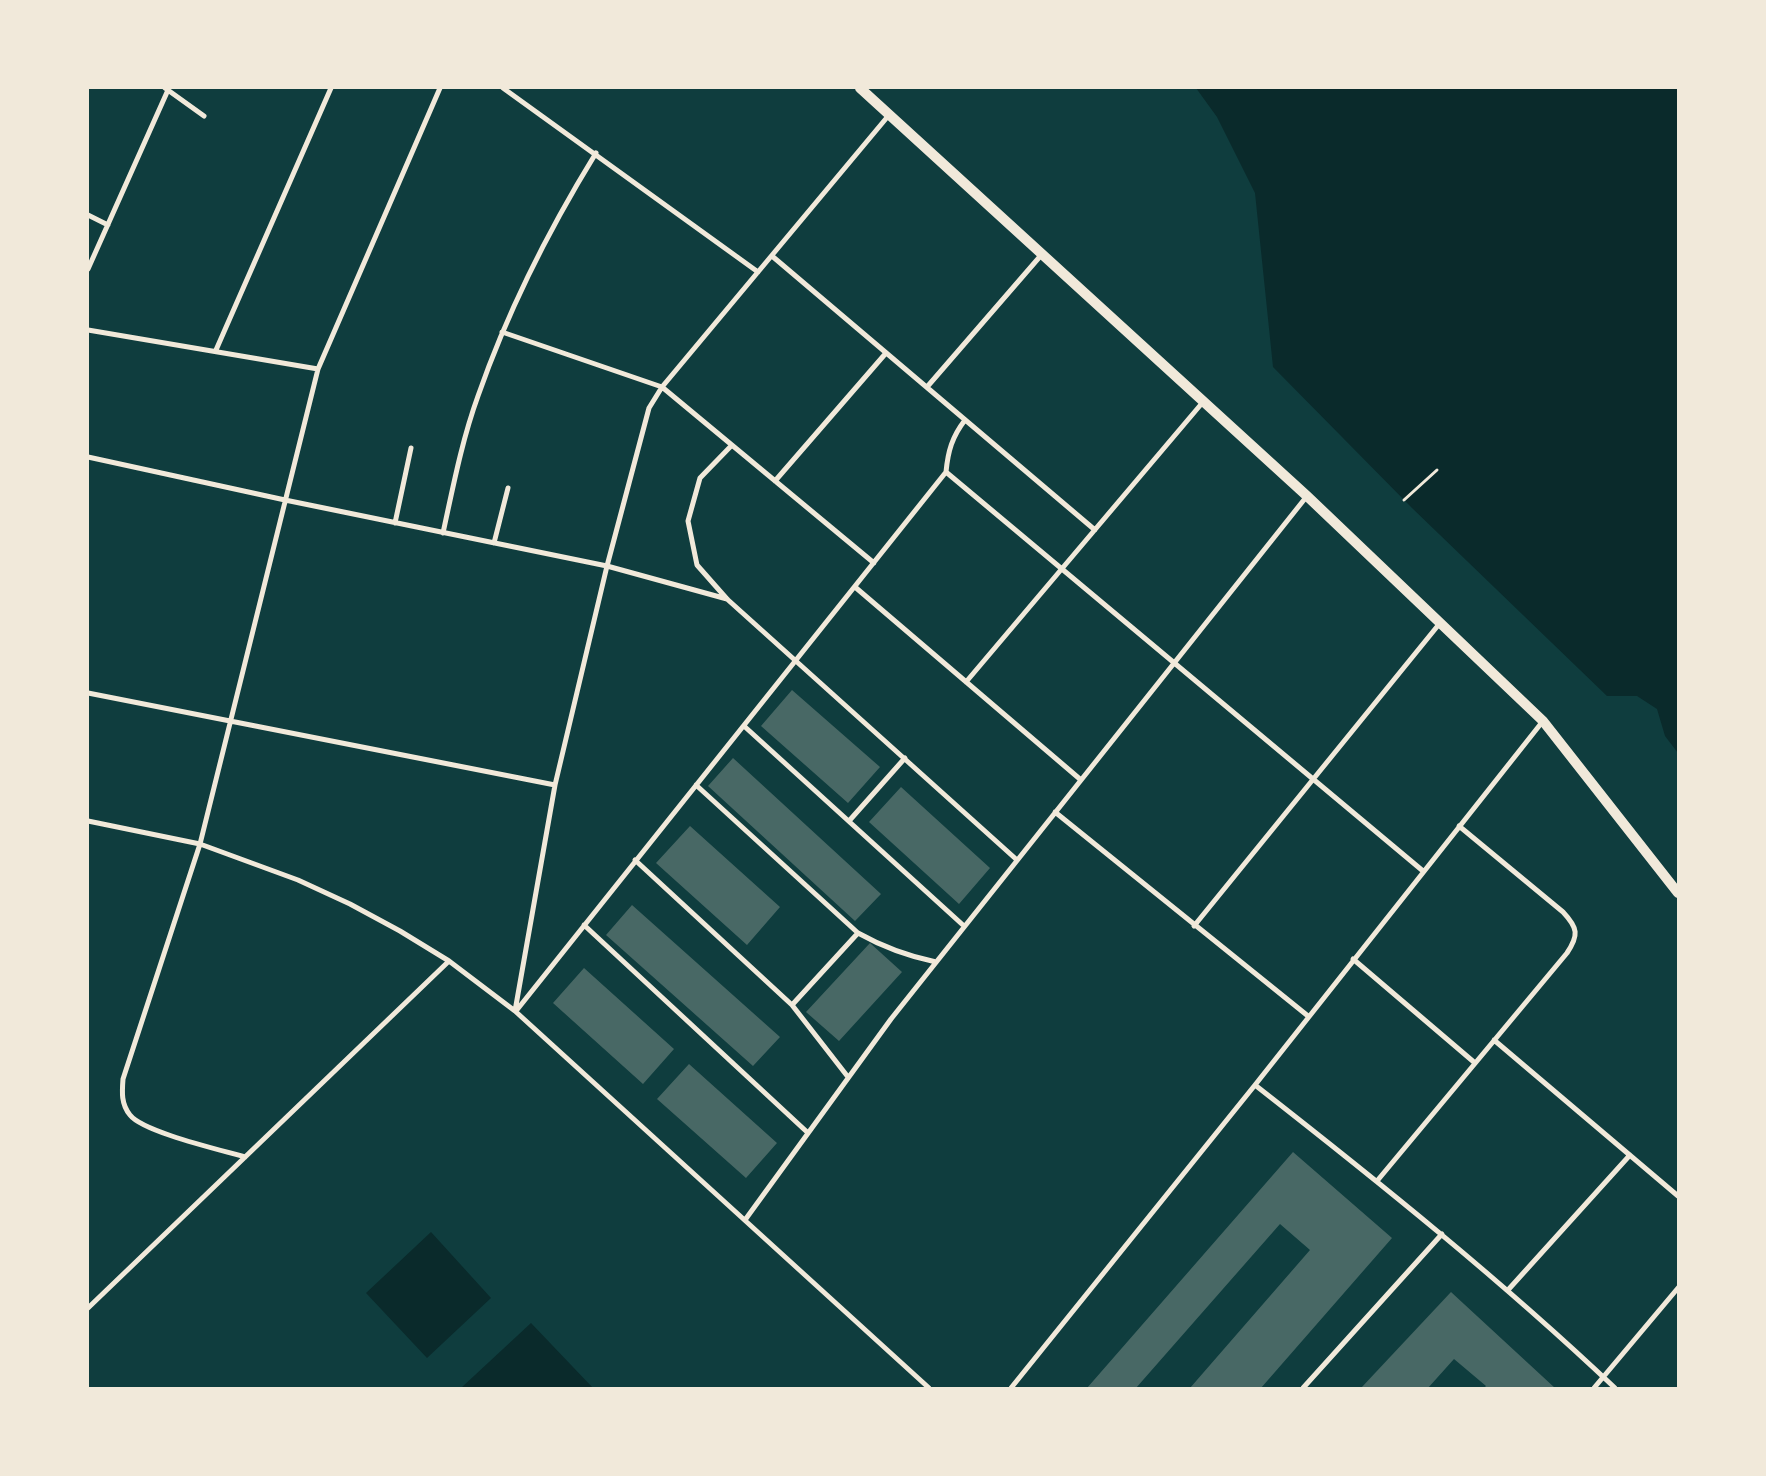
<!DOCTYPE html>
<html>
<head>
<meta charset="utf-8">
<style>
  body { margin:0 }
  #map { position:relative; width:1766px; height:1476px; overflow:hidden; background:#0f3d3e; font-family:"Work Sans",sans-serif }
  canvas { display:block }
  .frame { position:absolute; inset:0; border:89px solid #f1e9da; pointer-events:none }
</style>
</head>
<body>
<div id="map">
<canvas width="1766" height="1476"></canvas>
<div class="frame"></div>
</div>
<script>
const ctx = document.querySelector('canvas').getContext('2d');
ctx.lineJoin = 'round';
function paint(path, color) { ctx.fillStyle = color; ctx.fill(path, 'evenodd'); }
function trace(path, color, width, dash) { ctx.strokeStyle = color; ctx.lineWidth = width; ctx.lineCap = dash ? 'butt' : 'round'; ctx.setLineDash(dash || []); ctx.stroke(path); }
const water = new Path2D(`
  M1196 88H1678V753L1665 736 1657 709 1637 696H1607L1412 508 1273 367 1255 193 1217 117Z
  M431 1232 491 1298 427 1358 366 1293Z
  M531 1323 593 1388H461Z`);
const building = new Path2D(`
  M792 690 880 767 848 803 761 726Z
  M733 758 881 894 855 921 708 786Z
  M901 787 990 868 959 904 869 822Z
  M690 826 780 907 747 945 656 863Z
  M632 905 780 1037 753 1066 606 935Z
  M870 943 902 972 839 1041 806 1012Z
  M584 968 674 1049 643 1084 553 1003Z
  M689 1064 777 1143 746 1178 657 1099Z
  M1293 1152 1392 1238 1261 1388H1190L1310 1250 1280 1224 1136 1388H1087Z
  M1451 1292 1555 1388H1484L1486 1386 1454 1359 1428 1388H1361Z`);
const path = new Path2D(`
  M1404 500 1437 470`);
const minor = new Path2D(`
  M165 88 204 116
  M503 88 758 272
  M88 215 108 225
  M772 256 1095 530
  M88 269 168 90
  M88 330 318 369
  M502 332 662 387 874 563
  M216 350 331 88
  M927 387 1043 253
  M965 420C952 437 948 451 946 472L1423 871
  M732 445 700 478 688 521 697 565 727 599 1017 860
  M88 457 285 500 607 566 727 599
  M775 481 886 353
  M395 523 411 448
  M443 533C453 487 462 440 478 396 508 310 548 231 596 153
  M494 543 508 488
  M855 587 1081 780
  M966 682 1203 402
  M88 693 555 785
  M744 726 964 926
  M696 785 858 933C883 947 907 956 936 962
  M1055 812 1308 1016
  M88 821 200 844 298 880 350 904 400 931 449 961 515 1011 929 1388
  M849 821 905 758
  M635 860 792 1005 848 1077
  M584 925 807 1132
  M1194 926 1440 623
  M1353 959 1475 1063
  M792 1005 858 933
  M515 1011 555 785 607 566 649 408 662 387 889 115
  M516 1011 946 472
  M1494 1040 1678 1196
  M1255 1085C1379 1182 1501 1280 1615 1388
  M245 1157C221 1150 143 1132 130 1115 121 1104 122 1092 123 1079L200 844 318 369 440 88
  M1377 1181 1567 953C1579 935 1578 928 1563 912L1459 826
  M745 1220 891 1019 1307 496
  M1508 1290 1630 1155
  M88 1308 449 961
  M1011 1388 1255 1085 1543 721
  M1303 1388 1442 1234
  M1594 1388 1678 1288`);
const secondary = new Path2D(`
  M860 88 1307 496 1543 721 1678 893`);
paint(water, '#0a2a2b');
paint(building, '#486865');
trace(path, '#f1e9da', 3);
trace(minor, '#f1e9da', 5);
trace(secondary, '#f1e9da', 10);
</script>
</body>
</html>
